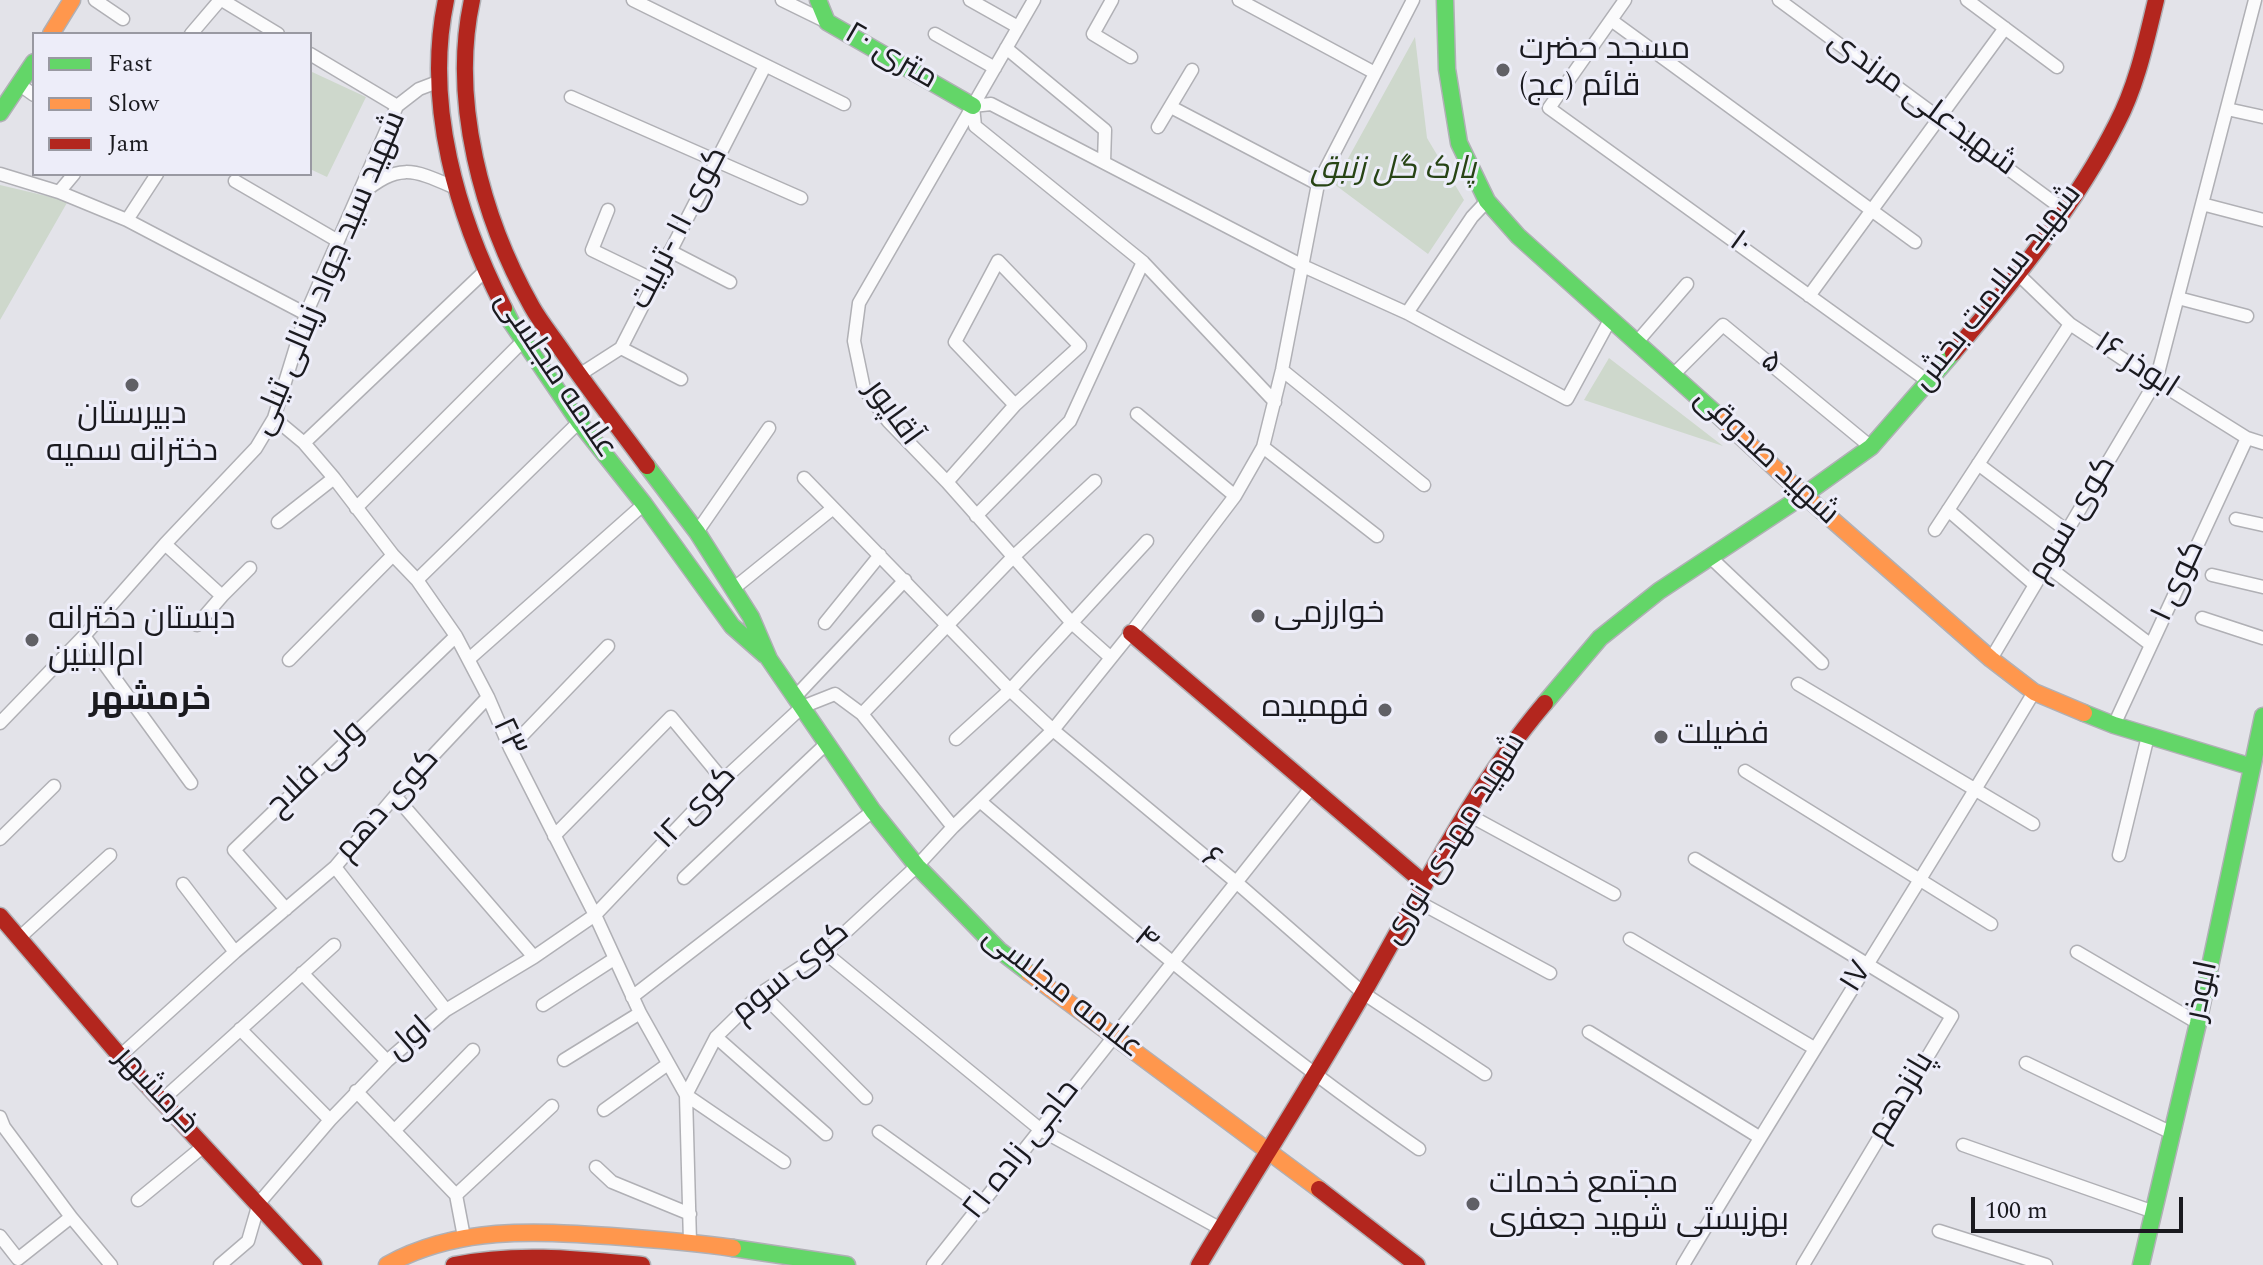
<!DOCTYPE html>
<html>
<head>
<meta charset="utf-8">
<style>
  body { margin:0 }
  #map { position:relative; width:2263px; height:1265px; overflow:hidden; background:#e3e3e9; font-family:Spectral,serif }
  canvas { display:block }
  .legend { position:absolute; left:32px; top:32px; width:280px; height:144px; box-sizing:border-box; background:#ededf9; border:2px solid #9999a2; margin:0; padding:10px 14px; list-style:none; font-size:24px; color:#1a1a1f }
  .legend li { display:flex; align-items:center; gap:16px; height:40px }
  .legend b { width:40px; border:2px solid #9999a2 }
  .scale { position:absolute; left:1971px; top:1197px; width:212px; height:36px; box-sizing:border-box; border:4px solid #1a1a1f; border-top:0; padding-left:10px; font-size:24px; line-height:28px; white-space:nowrap; color:#1a1a1f; -webkit-text-stroke:6px #ededf9; paint-order:stroke }
</style>
</head>
<body>
<div id="map">
<canvas width="2263" height="1265"></canvas>
<ul class="legend">
<li><b style="height:10px;background:#63d668"></b>Fast</li>
<li><b style="height:10px;background:#ff974d"></b>Slow</li>
<li><b style="height:10px;background:#b3261e"></b>Jam</li>
</ul>
<div class="scale">100 m</div>
</div>
<script>
const ctx = document.querySelector('canvas').getContext('2d');
ctx.lineJoin = 'round';
function paint(path, color) { ctx.fillStyle = color; ctx.fill(path, 'evenodd'); }
function trace(path, color, width, dash) { ctx.strokeStyle = color; ctx.lineWidth = width; ctx.lineCap = dash ? 'butt' : 'round'; ctx.setLineDash(dash || []); ctx.stroke(path); }
function drawText(font, color, halo, rows, align = 'center') {
  ctx.font = font + ' Spectral,Cairo,serif'; ctx.lineWidth = 6; ctx.setLineDash([]); ctx.textBaseline = 'middle'; ctx.strokeStyle = halo; ctx.fillStyle = color; for (const [text, x, y, turn = 0] of rows) {
    ctx.save(); ctx.translate(x, y); ctx.rotate((+turn || 0) * Math.PI / 180); ctx.textAlign = isNaN(turn) ? turn : align; if (halo) ctx.strokeText(text, 0, 0); ctx.fillText(text, 0, 0); ctx.restore();
  }
}
const green = new Path2D(`
  M1415 37 1427 138 1464 200 1428 254 1334 184Z
  M310 71 366 97 327 177 310 169Z
  M0 185 68 201 0 320Z
  M1609 358 1723 446 1584 400Z`);
const street = new Path2D(`
  M95 0 123 19
  M222 0 278 34
  M633 0 844 104
  M782 0 827 22
  M970 0 1018 27
  M1034 0 859 303 854 341 864 389 888 421 947 482 1073 624 1110 657
  M1112 0 1093 34 1131 57
  M1239 0 1375 73
  M1625 0 1549 108 1929 382
  M1779 0 2064 210
  M1967 0 2057 67
  M1611 20 1915 242
  M191 34 220 0
  M935 34 995 68
  M1006 48 1105 130 1104 162
  M310 54 397 106
  M20 85 34 95
  M571 97 801 198
  M973 106 991 104 1303 266 1407 313 1567 399 1611 318
  M973 106 975 126 1143 262 1275 402
  M1171 107 1318 184
  M2227 109 2263 117
  M1158 127 1192 70
  M0 174 59 192 127 220 306 314
  M235 181 338 241
  M59 192 74 174
  M360 195C400 162 412 169 458 189
  M2202 204 2263 220
  M608 210 592 250 656 281
  M127 220 157 174
  M670 251 730 282
  M2019 275 2070 324 2156 381 2247 438 2263 443
  M1809 296 2005 28
  M2178 298 2247 316
  M1407 313 1472 217 1487 201
  M1637 342 1687 284
  M621 348 681 379
  M1282 370 1424 485
  M1674 374 1723 325 1871 447
  M579 375 621 348 765 66
  M1137 414 1235 496
  M274 418 304 443 334 478 393 555 417 580 456 636 488 697 510 748 595 915 640 1013 686 1095 784 1162
  M304 443 485 271
  M1263 447 1377 536
  M1978 464 2067 531
  M804 478 1010 690 1053 730 1236 882 1363 993 1485 1074
  M947 482 1015 405 1080 346 998 261 955 342 1015 405
  M356 508 524 340
  M1948 510 2035 585
  M976 516 1070 421 1143 262
  M2236 519 2263 525
  M278 522 334 478
  M1935 530 2070 324
  M697 532 769 428
  M165 544 222 596 250 568
  M1709 556 1822 663
  M2047 566 2151 645
  M2212 575 2263 587
  M417 580 579 422
  M733 589 832 509
  M2202 618 2263 638
  M825 623 880 555
  M197 625 222 596
  M84 636 191 783
  M469 659 644 504
  M1991 659 2156 381 2255 0
  M289 660 393 555
  M1798 684 2033 824
  M795 697 905 580
  M862 714 1013 557 1095 481
  M0 723 84 636 165 544 256 448 274 418 306 314 397 106 419 89 440 81
  M2114 725 2247 438
  M956 739 1010 690 1147 541
  M510 748 608 646
  M1745 771 1991 924
  M395 796 534 957
  M981 802C1123 923 1266 1043 1419 1149
  M1465 813 1614 894
  M554 836 671 717 723 780
  M0 839 54 786
  M2119 855 2148 736
  M1695 859 1952 1016 1803 1265
  M335 867 446 1010
  M684 878 826 744
  M183 884 235 952
  M1415 900 1550 973
  M286 909 234 850 456 636
  M19 938 110 855
  M1630 939 1814 1048
  M824 952 1041 1130 1221 1229
  M2077 952 2198 1023
  M302 973 387 1061
  M761 993 866 1098
  M632 997 873 811
  M543 1005 614 959
  M240 1029 330 1120
  M1589 1032 1759 1137
  M716 1037 826 1134
  M120 1056 235 952 335 867 395 796 488 697
  M564 1060 640 1013
  M2026 1063 2172 1133
  M356 1091 456 1195 464 1237
  M161 1101 334 945
  M604 1110 668 1064
  M0 1117 4 1127 71 1217 111 1265
  M394 1131 473 1050
  M879 1132 982 1206
  M1963 1145 2154 1212
  M596 1167 612 1182 690 1214
  M456 1195 552 1106
  M138 1200 205 1145
  M1939 1231 2046 1265
  M0 1236 18 1259 71 1217
  M690 1242 686 1095 716 1037 761 993 824 952 917 866 953 827 1053 730 1131 633 1235 496 1263 447 1282 370 1318 184 1413 0
  M220 1265 248 1241 259 1203 330 1120 387 1061 446 1010 534 957 595 915 723 780 802 707 835 694 862 714 953 827
  M933 1265 1311 788
  M1683 1265C1798 1073 1919 885 2034 692`);
const fast = new Path2D(`
  M818 0 827 22 973 106
  M1445 0 1447 69 1459 143 1487 201 1518 236 1722 419
  M0 113 34 62
  M504 308 511 322 579 422 644 504 732 626 765 655
  M647 466 697 532 751 617 769 659 873 811 917 866 999 950 1029 973
  M1545 703 1600 638 1659 591 1804 495 1871 447 1953 353
  M2084 713 2114 725 2252 767
  M733 1248 847 1265
  M2141 1265 2198 1023 2263 716`);
const slow = new Path2D(`
  M51 34 72 0
  M1722 419 1804 495 1991 659 2034 692 2084 713
  M1029 973 1319 1189
  M387 1265C457 1226 534 1231 610 1236 652 1239 692 1242 733 1248`);
const jam = new Path2D(`
  M446 0C424 104 457 216 504 308
  M472 0C450 101 482 218 532 307 541 323 553 337 563 352 590 391 619 428 647 466
  M1953 353C2012 283 2076 205 2117 123 2137 85 2146 41 2156 0
  M1131 633 1425 884
  M0 916 120 1056 314 1265
  M1319 1189 1417 1265
  M454 1265C517 1252 579 1259 642 1265
  M1199 1265C1254 1173 1312 1083 1365 990 1421 892 1472 789 1545 703`);
const markers = [
  [1503,70,8,"#606066"],
  [132,385,8,"#606066"],
  [1258,616,8,"#606066"],
  [32,640,8,"#606066"],
  [1385,710,8,"#606066"],
  [1661,737,8,"#606066"],
  [1473,1204,8,"#606066"]
];
const poiNames = [
  ["مسجد حضرت",1519,52],
  ["قائم (عج)",1519,89],
  ["دبیرستان",132,417,"center"],
  ["دخترانه سمیه",132,454,"center"],
  ["خوارزمی",1274,616],
  ["دبستان دخترانه",48,622],
  ["ام‌البنین",48,659],
  ["فهمیده",1369,710,"right"],
  ["فضیلت",1677,737],
  ["مجتمع خدمات",1489,1186],
  ["بهزیستی شهید جعفری",1489,1223]
];
const streetNames = [
  ["۲۰ متری",890,58,30],
  ["شهیدعلی مرندی",1921,105,36],
  ["کوی ۱۱ -تربیت",681,229,-63],
  ["۱۰",1739,245,36],
  ["شهید سید جواد زینالی تیلی",331,274,-67],
  ["شهید سلامت بخش",1999,289,-52],
  ["۵",1770,364,40],
  ["۱۶ ابوذر",2135,367,33],
  ["علامه مجلسی",554,376,56],
  ["آقاپور",891,414,54],
  ["شهید صدوقی",1765,458,43],
  ["کوی سوم",2074,520,-59],
  ["کوی ۱",2180,582,-65],
  ["۲۳",507,738,65],
  ["ولی فلاح",317,770,-44],
  ["کوی دهم",389,806,-48],
  ["کوی ۱۲",697,809,-46],
  ["شهید مهدی نوری",1456,840,-58],
  ["۶",1210,860,40],
  ["۴",1145,941,39],
  ["کوی سوم",792,974,-39],
  ["۱۷",1858,978,-58],
  ["ابوذر",2204,991,-78],
  ["علامه مجلسی",1061,994,38],
  ["اول",411,1040,-41],
  ["خرمشهر",155,1092,47],
  ["پانزدهم",1903,1098,-59],
  ["۲۱ حاجی زاده",1023,1151,-52]
];
const parkNames = [
  ["پارک گل زنبق",1393,172]
];
const neighbourhoodNames = [
  ["خرمشهر",150,702]
];
paint(green, '#ced8cc');
trace(street, '#b0b0b5', 15);
trace(fast, '#b0b0b5', 19);
trace(slow, '#b0b0b5', 19);
trace(jam, '#b0b0b5', 19);
trace(street, '#fbfbfc', 12);
trace(fast, '#63d668', 16);
trace(slow, '#ff974d', 16);
trace(jam, '#b3261e', 16);
for (const [x, y, r, color] of markers) { const dot = new Path2D(); dot.arc(x, y, r, 0, 2 * Math.PI); ctx.fillStyle = color; ctx.fill(dot); trace(dot, '#ededf9', 3); }
drawText('32px', '#1a1a1f', '#ededf9', poiNames, 'left');
drawText('32px', '#1a1a1f', '#ededf9', streetNames);
drawText('italic 32px', '#274415', '#ededf9', parkNames);
drawText('bold 34px', '#1a1a1f', '#ededf9', neighbourhoodNames);
</script>
</body>
</html>
